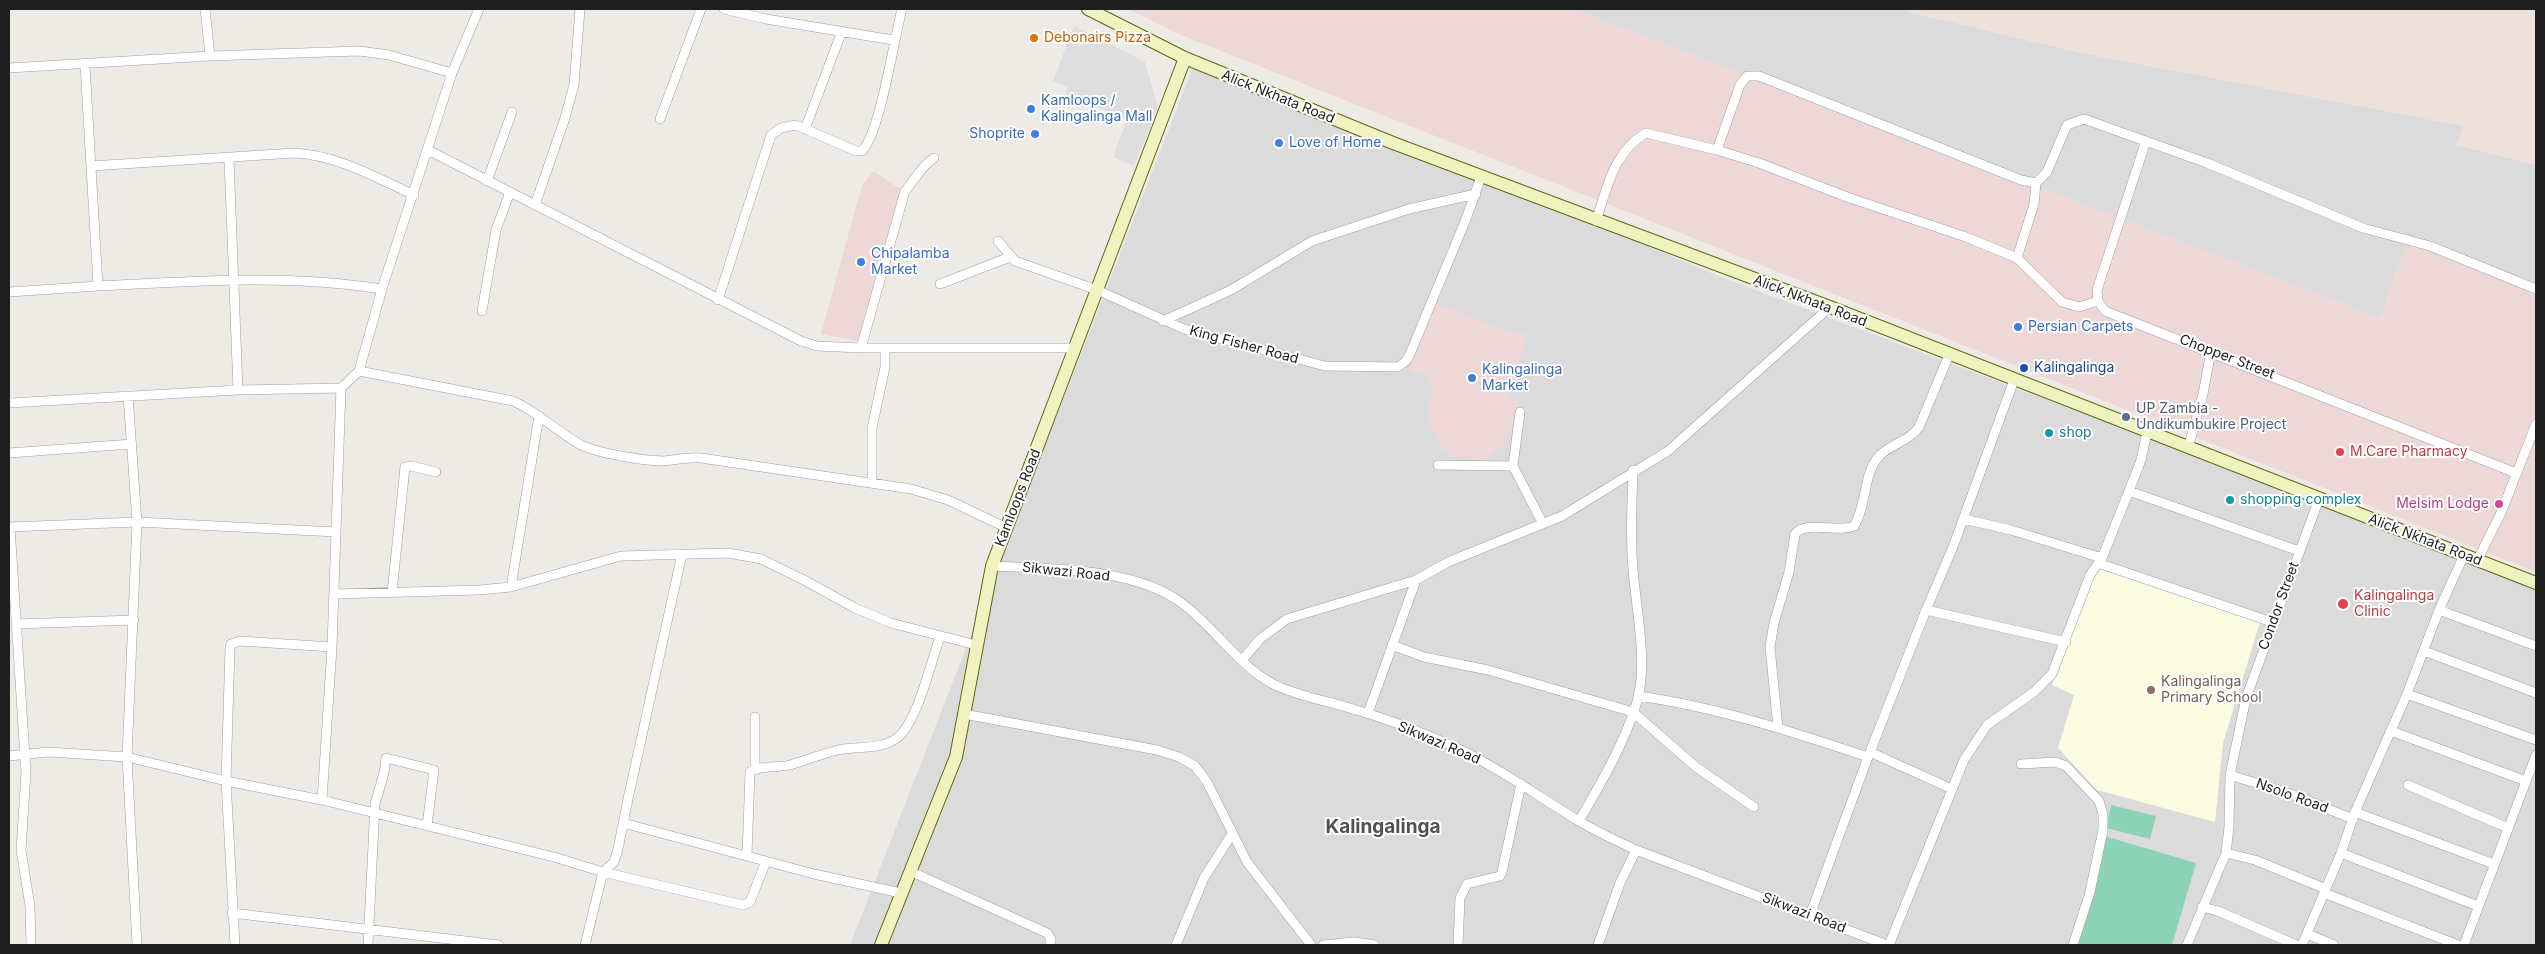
<!DOCTYPE html>
<html>
<head>
<meta charset="utf-8">
<style>
  body { margin:0 }
  #map { position:relative; width:2545px; height:954px; overflow:hidden; background:#eeebe6; font-family:Inter,sans-serif }
  canvas { display:block }
  .frame { position:absolute; inset:0; border:10px solid #1e1e1e; pointer-events:none }
</style>
</head>
<body>
<div id="map">
<canvas width="2545" height="954"></canvas>
<div class="frame"></div>
</div>
<script>
const ctx = document.querySelector('canvas').getContext('2d');
ctx.lineJoin = 'round';
function paint(path, color) { ctx.fillStyle = color; ctx.fill(path, 'evenodd'); }
function trace(path, color, width, dash) { ctx.strokeStyle = color; ctx.lineWidth = width; ctx.lineCap = dash ? 'butt' : 'round'; ctx.setLineDash(dash || []); ctx.stroke(path); }
function drawText(font, color, halo, rows, align = 'center') {
  ctx.font = font + ' Inter,sans-serif'; ctx.lineWidth = 4; ctx.setLineDash([]); ctx.textBaseline = 'middle'; ctx.strokeStyle = halo; ctx.fillStyle = color; for (const [text, x, y, turn = 0] of rows) {
    ctx.save(); ctx.translate(x, y); ctx.rotate((+turn || 0) * Math.PI / 180); ctx.textAlign = isNaN(turn) ? turn : align; if (halo) ctx.strokeText(text, 0, 0); ctx.fillText(text, 0, 0); ctx.restore();
  }
}
const residential = new Path2D(`
  M1573 9H1897L2077 52 2464 126 2456 145 2536 165V283L2410 236 2380 318Z
  M1197 57 1721 277 2536 584V945H850Z`);
const commercial = new Path2D(`
  M1129 9H1573L2380 318 2410 236 2536 283V572L1178 34Z
  M874 171 903 191 858 341 821 334 862 185Z
  M1431 302 1461 312 1472 318 1520 334H1528L1509 396 1519 402 1513 424 1504 443 1489 456 1477 460 1453 457 1441 448 1432 427 1429 418V399L1434 390 1427 375 1412 372 1408 362Z`);
const education = new Path2D(`
  M2098 565 2261 619 2223 743 2215 822 2097 790 2058 748 2074 695 2052 685Z`);
const military = new Path2D(`
  M1897 9H2536V165L2456 145 2464 126 2077 52Z`);
const pitch = new Path2D(`
  M2111 805 2156 816 2150 839 2106 828Z
  M2104 836 2196 863 2172 945H2072Z`);
const parking = new Path2D(`
  M1074 26 1145 62 1158 108 1134 166 1113 157 1127 119 1065 94 1068 87 1053 81Z`);
const street = new Path2D(`
  M205 9 210 56
  M724 9 766 19 893 40
  M9 68 210 56 359 51 389 55 452 73
  M660 119 701 9
  M805 129 842 31
  M2146 141 2097 290 2098 301 2105 311 2516 473
  M428 150 801 341 817 346 861 348H1076
  M1717 150 1740 85 1747 76H1759L2021 180 2036 183 2047 172 2067 125 2084 119 2207 163 2363 228 2430 246 2536 289
  M229 159 238 390
  M91 166 294 153C337 155 375 177 414 195
  M487 181 512 112
  M535 205 565 118 574 85 580 9
  M1596 221C1607 188 1614 151 1646 133L1717 150 1759 163 1847 197 1966 237 2017 258 2034 204 2036 183
  M998 241 1015 261 1097 290 1184 329 1325 366 1398 367 1406 361 1410 354 1466 219 1481 177
  M2017 258 2062 302 2079 307 2098 301
  M940 284 1010 257
  M98 286C193 281 288 274 382 289
  M9 292 98 286 85 65
  M718 300 771 135 781 128 796 125 856 151H862C880 133 894 39 902 9
  M482 311 496 230 510 192
  M1163 321 1231 290 1312 241 1409 209 1476 194
  M861 348 905 191C915 180 921 166 934 158
  M359 371 513 401C538 412 557 432 581 445 597 453 644 461 663 461 676 460 687 457 701 458L911 489 948 500 1007 528
  M128 396 137 522 127 757 137 945
  M9 403 238 390 341 388
  M1520 412 1513 466 1543 524
  M2188 448 2203 394 2211 351
  M9 453 132 444
  M1438 465 1513 466
  M872 482V428L885 367V348
  M2129 491 2299 551
  M1964 519 2011 530 2102 558
  M9 527 137 522 336 532
  M10 527 26 772 21 850 30 906 31 945
  M2477 561 2501 513 2536 424
  M2098 563 2272 622
  M992 566C1051 569 1135 567 1183 604 1215 628 1238 665 1273 684 1299 697 1329 701 1356 710 1391 720 1426 734 1459 749 1501 769 1539 797 1579 821 1597 832 1617 841 1636 850L1887 945
  M511 587 539 416
  M392 592 405 467 411 466 436 472
  M335 594 479 590 511 587 621 556 728 553 761 559 804 580 855 608 891 623 976 645
  M1926 610 2066 642
  M2439 610 2536 646
  M16 624 134 620
  M1392 645 1424 657 1488 670 1633 712 1696 767 1754 807
  M2424 651 2536 693
  M1242 660 1260 639 1287 619 1416 580 1448 562 1562 516 1668 451 1830 307
  M2407 694 2536 740
  M1638 696C1717 707 1793 732 1868 757
  M1368 713 1416 580
  M964 714 1157 750 1179 757 1195 766 1207 782 1247 862 1311 945
  M755 717V768
  M1778 728 1770 647 1774 623 1789 572 1795 534C1805 520 1839 533 1854 526 1866 507 1864 476 1876 460 1887 444 1908 443 1919 427L1949 355
  M2391 731 2526 781
  M1870 752 1952 789
  M9 756 48 752 127 757 226 781 322 800 554 857 603 872 743 905 750 902 766 861
  M2021 764 2055 762 2066 766 2099 801 2103 814V830L2090 892 2073 945
  M2230 775 2291 794 2353 819
  M2408 785 2508 828
  M322 800 332 647 341 388 359 371 382 289 452 73 479 9
  M2355 812 2494 864
  M1579 821C1600 785 1623 746 1636 705 1649 666 1636 610 1633 569 1630 536 1632 503 1633 470
  M623 823 814 874 901 893
  M2226 853 2255 860 2326 889
  M2341 853 2478 906
  M747 856 750 772C760 765 778 768 790 765 806 760 822 754 838 750 856 746 881 750 897 738 917 723 931 662 940 637
  M910 871 1047 933 1051 939 1050 945
  M2324 893 2458 945
  M2202 907 2218 911 2296 945
  M232 913 499 945
  M1810 915 1868 757 1926 610 1953 547 2014 380
  M2307 934 2334 945
  M235 945 226 781 230 648 231 644 240 641 332 647
  M368 945 375 804 384 773 386 758 434 770 427 826
  M585 945 603 872 614 862 618 849 628 799 682 554
  M1176 945 1204 878 1232 834
  M1323 945 1354 942 1375 945
  M1458 945 1460 898 1467 884 1500 876 1502 872 1521 784
  M1598 945 1620 883 1636 850
  M1889 945 1964 760 1987 725 2034 692 2052 674 2090 575 2102 558 2129 491 2141 460 2147 432
  M2187 945 2226 853 2229 827 2230 775 2246 698 2319 499
  M2302 945 2341 853 2355 812 2407 694 2439 610 2464 555
  M2464 945 2536 755`);
const secondary = new Path2D(`
  M1088 9 1185 58 1393 143 1830 307 2536 583
  M881 945 956 757 992 566 1185 58`);
const markers = [
  [1034,38,5,"#e8710a"],
  [1031,109,5,"#3f7fe0"],
  [1035,134,5,"#3f7fe0"],
  [1279,143,5,"#3f7fe0"],
  [861,262,5,"#3f7fe0"],
  [2018,327,5,"#3f7fe0"],
  [2024,368,5,"#1a4fb4"],
  [1472,378,5,"#3f7fe0"],
  [2126,417,5,"#5c6f8a"],
  [2049,433,5,"#0f9aa8"],
  [2340,452,5,"#e0444e"],
  [2230,500,5,"#0f9aa8"],
  [2499,504,5,"#d1479c"],
  [2343,604,6,"#e0444e"],
  [2151,690,5,"#8d6e63"]
];
const foodNames = [
  ["Debonairs Pizza",1044,38]
];
const streetNames = [
  ["Alick Nkhata Road",1278,97,22],
  ["Alick Nkhata Road",1810,301,21],
  ["King Fisher Road",1244,345,15],
  ["Chopper Street",2227,357,21],
  ["Kamloops Road",1018,498,-69],
  ["Alick Nkhata Road",2425,540,21],
  ["Sikwazi Road",1066,572,6],
  ["Condor Street",2279,606,-70],
  ["Sikwazi Road",1439,743,23],
  ["Nsolo Road",2292,796,20],
  ["Sikwazi Road",1804,913,21]
];
const shopNames = [
  ["Kamloops /",1041,101],
  ["Kalingalinga Mall",1041,117],
  ["Shoprite",1025,134,"right"],
  ["Love of Home",1289,143],
  ["Chipalamba",871,254],
  ["Market",871,270],
  ["Persian Carpets",2028,327],
  ["Kalingalinga",1482,370],
  ["Market",1482,386]
];
const transitNames = [
  ["Kalingalinga",2034,368]
];
const serviceNames = [
  ["UP Zambia -",2136,409],
  ["Undikumbukire Project",2136,425]
];
const cultureNames = [
  ["shop",2059,433],
  ["shopping complex",2240,500]
];
const healthNames = [
  ["M.Care Pharmacy",2350,452],
  ["Kalingalinga",2354,596],
  ["Clinic",2354,612]
];
const hotelNames = [
  ["Melsim Lodge",2489,504]
];
const educationNames = [
  ["Kalingalinga",2161,682],
  ["Primary School",2161,698]
];
const districtNames = [
  ["Kalingalinga",1383,827]
];
paint(residential, '#dcdbdb');
paint(commercial, '#edd8d7');
paint(education, '#fbfbe2');
paint(military, '#eee0db');
paint(pitch, '#8dd3b7');
paint(parking, '#dedede');
trace(street, '#9f9f9f', 10);
trace(secondary, '#606812', 14);
trace(street, '#fff', 9);
trace(secondary, '#f0f2c0', 12);
for (const [x, y, r, color] of markers) { const dot = new Path2D(); dot.arc(x, y, r, 0, 2 * Math.PI); ctx.fillStyle = color; ctx.fill(dot); trace(dot, '#fff', 2); }
drawText('14px', '#c56008', '#fff', foodNames, 'left');
drawText('14px', '#1e1e1e', '#fff', streetNames);
drawText('14px', '#366cbe', '#fff', shopNames, 'left');
drawText('14px', '#164399', '#fff', transitNames, 'left');
drawText('14px', '#4e5e75', '#fff', serviceNames, 'left');
drawText('14px', '#0d838f', '#fff', cultureNames, 'left');
drawText('14px', '#be3a42', '#fff', healthNames, 'left');
drawText('14px', '#b23c85', '#fff', hotelNames, 'right');
drawText('14px', '#785e54', '#fff', educationNames, 'left');
drawText('bold 19px', '#515151', '#fff', districtNames);
</script>
</body>
</html>
